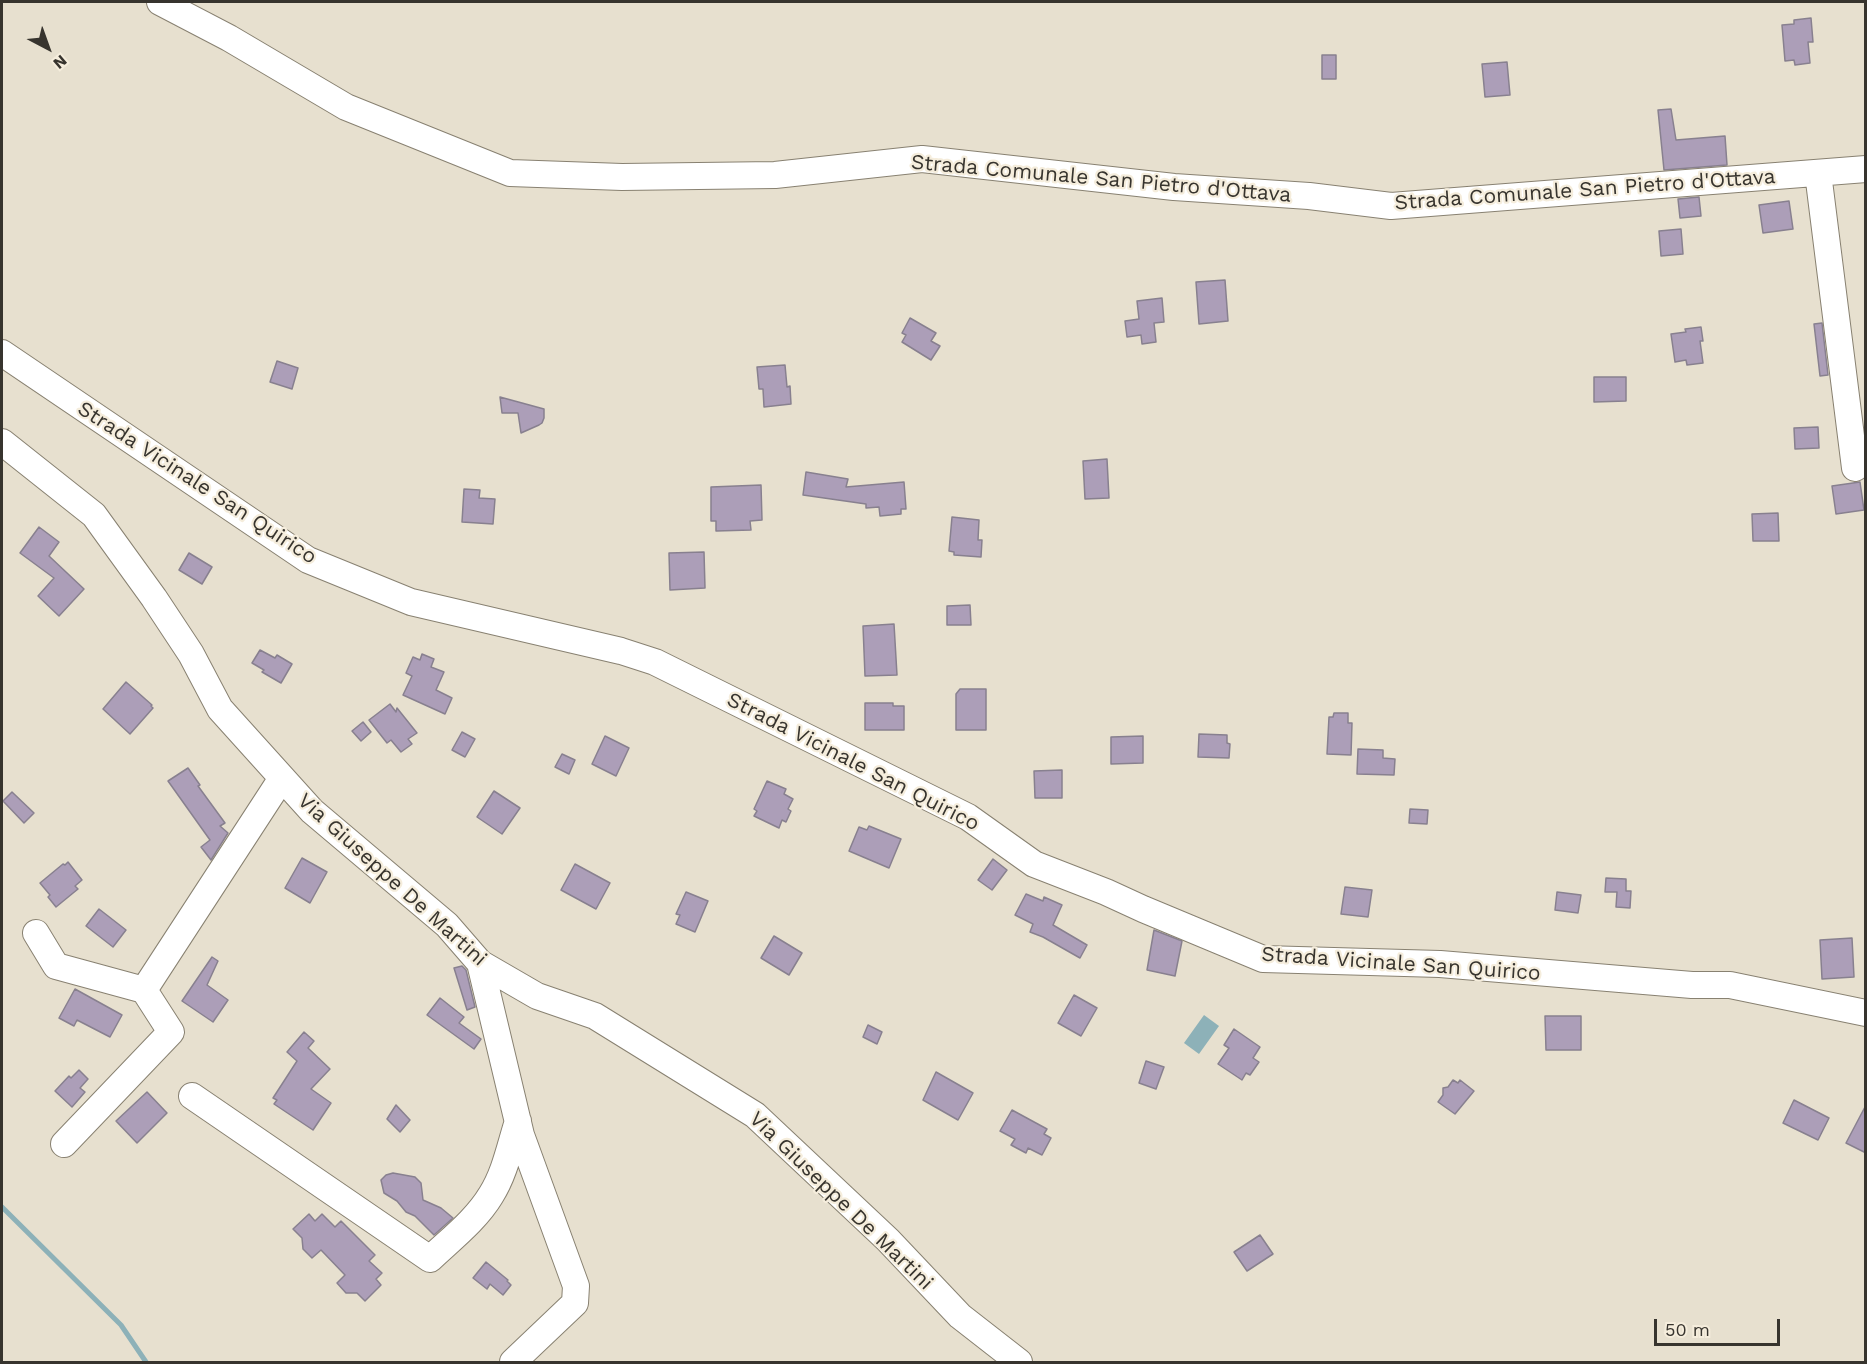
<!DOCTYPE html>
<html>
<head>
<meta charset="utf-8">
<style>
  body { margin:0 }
  #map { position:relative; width:1867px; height:1364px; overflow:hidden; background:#e7e0cf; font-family:"Work Sans",sans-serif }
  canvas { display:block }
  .frame { position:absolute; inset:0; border:3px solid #37342e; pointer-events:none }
  .north { position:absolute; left:18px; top:18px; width:60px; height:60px; -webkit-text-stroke:4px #f5eddc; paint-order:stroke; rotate:139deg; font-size:16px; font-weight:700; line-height:24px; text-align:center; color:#37342e }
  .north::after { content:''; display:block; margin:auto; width:21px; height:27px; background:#37342e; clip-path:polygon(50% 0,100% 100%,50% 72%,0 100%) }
  .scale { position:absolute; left:1654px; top:1319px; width:126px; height:27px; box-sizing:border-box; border:3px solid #37342e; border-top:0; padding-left:8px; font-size:18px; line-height:21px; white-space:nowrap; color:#37342e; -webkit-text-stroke:4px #f5eddc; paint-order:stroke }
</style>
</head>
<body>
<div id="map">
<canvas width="1867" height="1364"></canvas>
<div class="frame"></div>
<div class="north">N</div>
<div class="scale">50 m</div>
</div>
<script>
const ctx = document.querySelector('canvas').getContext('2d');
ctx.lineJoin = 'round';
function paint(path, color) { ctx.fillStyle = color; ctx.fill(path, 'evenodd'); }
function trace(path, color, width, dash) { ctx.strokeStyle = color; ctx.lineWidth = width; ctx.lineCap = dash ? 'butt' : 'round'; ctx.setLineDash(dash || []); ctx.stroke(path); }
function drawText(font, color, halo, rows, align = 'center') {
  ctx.font = font + ' "Work Sans",sans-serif'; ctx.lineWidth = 4.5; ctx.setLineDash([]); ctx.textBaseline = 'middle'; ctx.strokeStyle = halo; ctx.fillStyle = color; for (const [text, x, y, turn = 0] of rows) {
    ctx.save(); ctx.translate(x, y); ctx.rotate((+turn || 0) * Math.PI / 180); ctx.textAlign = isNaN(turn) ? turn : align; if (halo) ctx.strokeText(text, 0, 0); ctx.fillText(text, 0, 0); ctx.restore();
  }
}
const water = new Path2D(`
  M1204 1015 1219 1026 1199 1054 1184 1043Z`);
const stream = new Path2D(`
  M2 1207 121 1325 146 1362`);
const building = new Path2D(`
  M1811 18 1813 42H1808L1810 63 1795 65 1794 60 1785 61 1782 25 1794 24V20Z
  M1322 55H1336V79H1322Z
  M1507 62 1510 95 1485 97 1482 64Z
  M1671 109 1676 140 1725 136 1727 165 1664 170 1658 110Z
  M1699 197 1701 216 1680 218 1678 199Z
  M1789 201 1793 229 1763 233 1759 205Z
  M1681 229 1683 254 1661 256 1659 231Z
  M1225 280 1228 321 1199 324 1196 282Z
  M1162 298 1164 322 1154 323 1156 342 1142 344 1141 335 1127 337 1125 321 1139 319 1137 301Z
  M910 318 936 333 931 341 940 346 931 360 902 342 906 335 902 333Z
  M1822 323 1828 375 1820 376 1814 324Z
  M1701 327 1703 341H1700L1703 363 1687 365 1686 360 1675 362 1671 334 1686 332 1685 329Z
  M277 361 298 368 292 389 270 382Z
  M785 365 787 387 790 386 791 404 764 407 763 389H759L757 367Z
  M1594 377H1626V401L1594 402Z
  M500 397 544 409V418L542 423 539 425 521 433 518 413H502Z
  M1818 427 1819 448 1795 449 1794 428Z
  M1107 459 1109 498 1085 499 1083 461Z
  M806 472 848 479 846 487 904 482 906 509H901V514L880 516 879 507 866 508V504L803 495Z
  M1860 482 1864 510 1836 514 1832 486Z
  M761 485 762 520 750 521 751 530 716 531V521H711V487Z
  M464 489 480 490 479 498 495 499 493 524 462 522Z
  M1778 513 1779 541H1753L1752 514Z
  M952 517 979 520 978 540H982L981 557 954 555V552L949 551Z
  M39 527 59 542 49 556 84 589 59 616 38 596 54 578 20 553Z
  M704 552 705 588 670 590 669 553Z
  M189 553 212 567 202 584 179 570Z
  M970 605 971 625H947V606Z
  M894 624 897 675 865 676 863 626Z
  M260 650 275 658 277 655 292 664 281 683 262 672 264 670 252 663Z
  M422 654 434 659 431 667 444 672 436 690 452 698 445 714 403 695 412 676 406 673 413 657 420 660Z
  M126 682 152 705 151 706 153 708 130 734 103 709Z
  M960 689H986V730H956V694Z
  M865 703H893V706H904V730H865Z
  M390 704 396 712 397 708 417 733 408 739 412 744 401 752 391 740 387 743 369 720Z
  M1334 713H1348V723H1352L1351 755 1327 754 1329 717H1333Z
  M363 722 371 732 361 741 352 731Z
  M462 732 475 739 465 757 452 750Z
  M1199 734 1227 735V743L1230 744 1229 758 1198 757Z
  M605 736 629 748 616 776 592 764Z
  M1143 736V763L1111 764V737Z
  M1358 749 1383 750V758L1395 759 1394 775 1357 774Z
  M562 754 575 760 569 774 555 767Z
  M188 768 200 785 198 786 225 823 220 826 228 833 211 860 201 847 210 840 168 781Z
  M1062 770V798H1035L1034 771Z
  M767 781 786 789 784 794 793 799 788 809 791 811 786 822 782 820 779 828 754 816 757 811 754 809Z
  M494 791 520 808 502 834 477 817Z
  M12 792 34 813 24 823 3 801Z
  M1410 809 1428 810 1427 824 1409 823Z
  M869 826 901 839 889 868 849 851 859 827 867 830Z
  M302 858 327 872 310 903 285 888Z
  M993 859 1007 870 992 890 978 880Z
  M68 862 82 880 75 886 78 889 56 907 48 897 50 895 40 883 63 864 65 865Z
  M575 864 610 883 596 909 561 890Z
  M1606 878 1626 879V891H1631L1630 908 1616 907 1617 892H1605Z
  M1345 887 1372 890 1368 917 1341 914Z
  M686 892 708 901 695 932 676 924 680 915 676 914Z
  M1557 892 1581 895 1578 913 1555 910Z
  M1026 894 1043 901 1044 897 1062 905 1053 925 1087 945 1080 958 1043 937 1030 932 1033 924 1015 915Z
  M99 909 126 930 113 947 86 926Z
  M1154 930 1182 941 1175 976 1147 970Z
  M774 936 802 953 789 975 761 958Z
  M1852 938 1854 977 1822 979 1820 940Z
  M212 957 218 961 207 985 228 1000 213 1022 182 1001Z
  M462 966 466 970 475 1007 467 1010 454 968Z
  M75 989 122 1015 110 1037 77 1020 74 1026 59 1018Z
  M1074 995 1097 1008 1081 1036 1058 1023Z
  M440 998 464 1017 459 1023 481 1039 474 1049 427 1015Z
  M1545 1016H1581V1050H1546Z
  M868 1025 882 1032 877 1044 863 1037Z
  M1234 1029 1260 1047 1253 1058 1259 1062 1250 1075 1246 1073 1242 1080 1218 1064 1229 1048 1224 1045Z
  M304 1032 314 1041 308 1048 330 1069 311 1089 331 1103 313 1130 274 1104 277 1100 273 1098 297 1061 287 1052Z
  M1146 1061 1164 1067 1156 1089 1139 1083Z
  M79 1070 88 1079 80 1088 85 1092 72 1107 55 1091 69 1076 71 1078Z
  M936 1072 973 1093 958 1120 923 1100Z
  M1453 1080 1458 1083 1460 1080 1474 1091 1455 1114 1438 1102 1443 1095V1088L1448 1087Z
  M147 1092 167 1113 137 1143 116 1121Z
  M1794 1100 1829 1118 1818 1140 1783 1123Z
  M396 1105 410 1120 400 1132 387 1119Z
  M1866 1105V1153L1846 1143Z
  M1012 1110 1047 1129 1044 1134 1051 1138 1042 1155 1028 1148 1026 1153 1011 1145 1015 1139 1000 1131Z
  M393 1173 415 1177 421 1183 423 1200 441 1208 453 1218 434 1235 415 1216 406 1212 397 1201 384 1193 381 1180 386 1175Z
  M309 1214 315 1221 322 1214 335 1227 341 1221 375 1255 369 1261 382 1273 376 1279 381 1285 365 1301 357 1293H346L337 1283 345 1275 321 1250 312 1258 303 1249 302 1238 293 1229Z
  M1260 1235 1273 1254 1247 1271 1234 1252Z
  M486 1262 508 1280 507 1281 511 1285 503 1295 490 1284 487 1289 473 1278Z`);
const minor = new Path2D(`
  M160 2 229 38 346 107 510 173 622 177 775 175 922 159 1174 187 1309 196 1391 206 1866 169
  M1818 173 1855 468
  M2 353 308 560 411 602 621 651 655 662 968 817 1034 864 1106 892 1143 909 1263 959 1440 964 1692 985H1730L1866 1013
  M2 442 94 515 154 598 191 654 220 709 312 811 447 925 480 963 537 996 595 1016 755 1115 888 1240 960 1316 1019 1362
  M36 933 56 966 144 990
  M480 963 521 1135 576 1286 575 1303 513 1362
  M192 1096 430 1259C451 1239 476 1220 491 1195 505 1173 510 1146 518 1121
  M64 1144 171 1032 144 990 282 778`);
const streetNames = [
  ["Strada Comunale San Pietro d'Ottava",1101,179,5],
  ["Strada Comunale San Pietro d'Ottava",1585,190,-4],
  ["Strada Vicinale San Quirico",197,483,33],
  ["Strada Vicinale San Quirico",853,762,27],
  ["Via Giuseppe De Martini",392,880,42],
  ["Strada Vicinale San Quirico",1401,964,4],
  ["Via Giuseppe De Martini",841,1201,44]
];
paint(water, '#8db1b8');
trace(stream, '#8db1b8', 5);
paint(building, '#ac9eb8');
trace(building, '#88808f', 1.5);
trace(minor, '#888171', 28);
trace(minor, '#fff', 26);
drawText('21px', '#37342e', '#f5eddc', streetNames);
</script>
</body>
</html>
